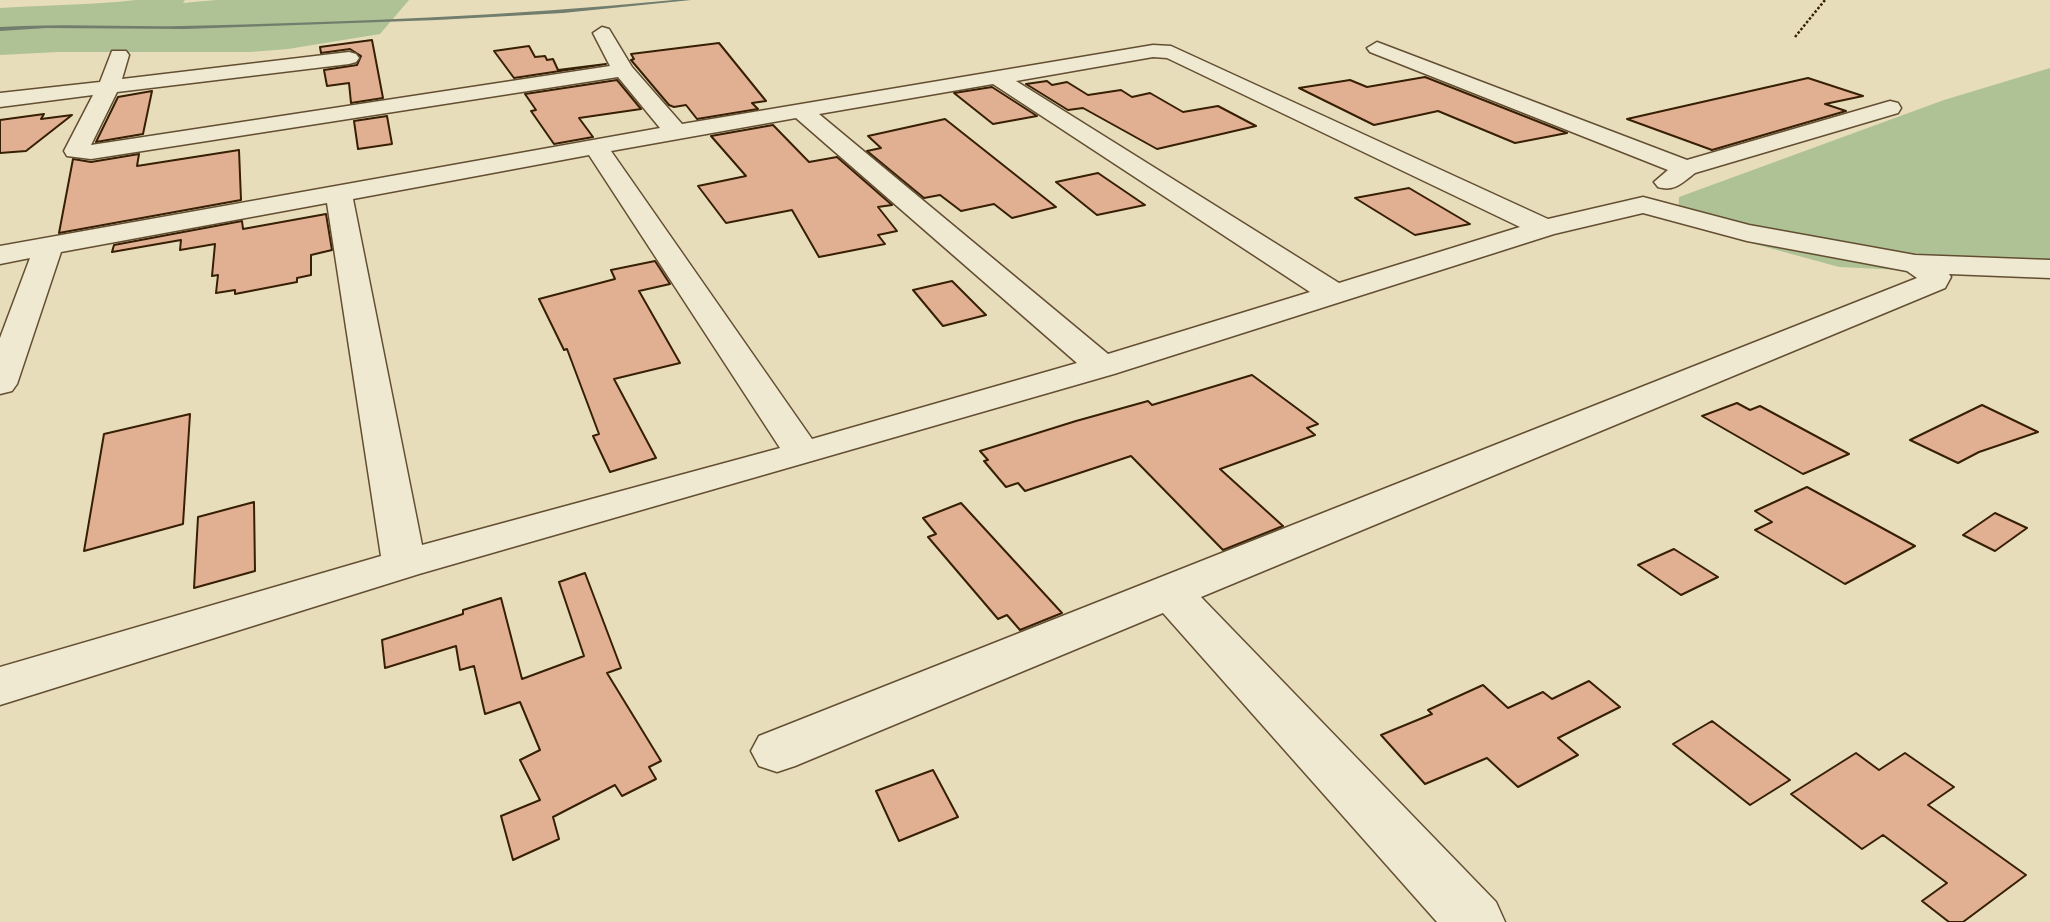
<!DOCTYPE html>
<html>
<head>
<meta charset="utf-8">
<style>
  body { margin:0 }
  canvas { display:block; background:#e7ddba }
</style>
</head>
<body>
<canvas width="2050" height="922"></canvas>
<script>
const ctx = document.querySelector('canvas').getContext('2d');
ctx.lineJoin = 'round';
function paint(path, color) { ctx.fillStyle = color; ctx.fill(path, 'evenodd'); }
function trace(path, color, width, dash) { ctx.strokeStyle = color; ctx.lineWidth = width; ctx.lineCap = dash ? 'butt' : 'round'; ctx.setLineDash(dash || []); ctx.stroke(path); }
const green = new Path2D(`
  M136 0H185L183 3 216 0H409L380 34 288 49 250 52H58L0 55V8C45 5 91 5 136 0Z
  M2050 68V277L1839 267 1678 223 1679 197 1944 100Z`);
const stream = new Path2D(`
  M674 0H691L563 13 437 20 185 29 46 28 0 31V27L23 26C76 24 129 27 182 26 347 22 511 16 674 0Z`);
const building = new Path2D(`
  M372 40 383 98 351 103 349 83 327 86 324 70 357 65 361 56 350 49 321 53 320 47Z
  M719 43 766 101 752 103 758 109 697 119 686 105 674 107 669 105 631 60 634 59 631 54Z
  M529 46 535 57 545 56 547 60 553 59 558 70 606 64 514 78 494 51Z
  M1425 77 1567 133 1515 143 1438 111 1374 125 1299 88 1350 80 1367 87Z
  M1808 78 1863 96 1825 104 1846 111 1712 150 1627 119Z
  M617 80 641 109 579 118 593 137 554 144 531 111 536 110 525 94Z
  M1047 81 1052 85 1067 82 1088 95 1121 90 1132 97 1150 93 1183 112 1218 106 1256 126 1157 149 1083 108 1068 110 1026 84Z
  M992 87 1037 116 993 124 954 93Z
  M152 91 143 134 96 142 118 97Z
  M44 114 41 119 72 115 26 151 0 153V120Z
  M387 116 392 144 358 149 354 121Z
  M945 119 1056 207 1012 218 994 204 961 211 940 195 924 198 867 151 881 148 868 136Z
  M773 125 809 162 837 157 892 205 878 207 897 231 878 235 885 244 819 257 792 210 726 223 698 186 746 176 711 136Z
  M239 150 241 200 59 233 73 159 91 162 139 154 137 166Z
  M1098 173 1145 205 1097 215 1056 182Z
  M1409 188 1470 224 1415 235 1355 198Z
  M326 214 332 250 311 255V275L297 278V282L235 294V290L216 293 218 275 212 276 215 244 180 250 181 240 112 252 114 245 242 221 243 229Z
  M655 261 670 284 639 291 680 363 614 379 656 458 610 472 593 436 599 434 567 349 564 350 539 299 615 279 611 270Z
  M952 281 986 315 943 326 913 290Z
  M1252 375 1318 424 1307 428 1315 435 1220 469 1283 526 1223 550 1131 456 1025 491 1018 483 1006 487 984 461 988 460 980 451 1076 421 1148 401 1152 405Z
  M1737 403 1750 410 1760 406 1849 454 1803 474 1702 416Z
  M1982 405 2038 432 1979 452 1958 463 1910 440Z
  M190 414 183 524 84 551 104 434Z
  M1807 487 1915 546 1845 584 1755 530 1772 522 1755 511Z
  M254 502 255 571 194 588 198 517Z
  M961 503 1062 613 1020 630 1007 615 998 619 928 537 936 534 923 518Z
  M1995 513 2027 528 1995 551 1963 535Z
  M1674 549 1718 577 1681 595 1638 565Z
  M585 573 621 668 607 673 661 761 649 767 656 779 622 796 615 785 553 817 559 839 513 860 501 816 540 800 520 760 540 750 520 702 485 714 474 666 460 670 456 646 385 668 382 640 463 614V610L501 598 522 679 584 656 559 582Z
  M1589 681 1620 707 1558 738 1578 755 1518 787 1487 758 1425 784 1381 735 1432 714 1428 710 1483 685 1508 708 1543 692 1552 699Z
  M1712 721 1790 780 1750 805 1673 744Z
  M1856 753 1879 770 1905 753 1954 787 1928 805 2026 875 1963 922H1949L1922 901 1947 883 1883 835 1862 849 1791 794Z
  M933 770 958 817 899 841 876 791Z`);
const path = new Path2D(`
  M1795 37 1825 0`);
const minor = new Path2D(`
  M602 27 609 29 632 67 682 124 1153 45 1171 46 1548 219 1643 197 1749 225 1915 255 2050 260V278L1949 274 1951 277 1945 288 1201 597 1496 902 1505 922H1437L1163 613 795 766 777 772 759 766 751 751 759 736 1917 278 1907 271 1747 241 1643 213 1554 234 1114 374 419 574 0 705V667L381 556 327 203 61 252 17 384 12 391 0 394V338L30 258 0 264V246L660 128 618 77 91 159 67 156 64 151 93 95 0 107V93L100 82 112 51H126L129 55 122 79 349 52 356 54 359 58 356 62 349 64 117 92 91 145 610 66 593 33ZM1153 57 1167 58 1520 227 1339 283 1016 81ZM993 84 1310 292 1108 354 819 114ZM796 118 1077 363 812 439 611 151ZM589 155 780 448 422 545 353 199Z
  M1377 42 1687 160 1890 101 1898 103 1901 108 1898 113 1695 173C1682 183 1674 192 1658 187L1654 182 1668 170 1370 52 1367 48Z`);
paint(green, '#afc295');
paint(stream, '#717d6d');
paint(building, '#e1b092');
trace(building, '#371f04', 2);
trace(minor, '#634e32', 3);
trace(path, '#371f04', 2.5, [2.5, 2]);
paint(minor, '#efe9d2');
</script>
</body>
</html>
